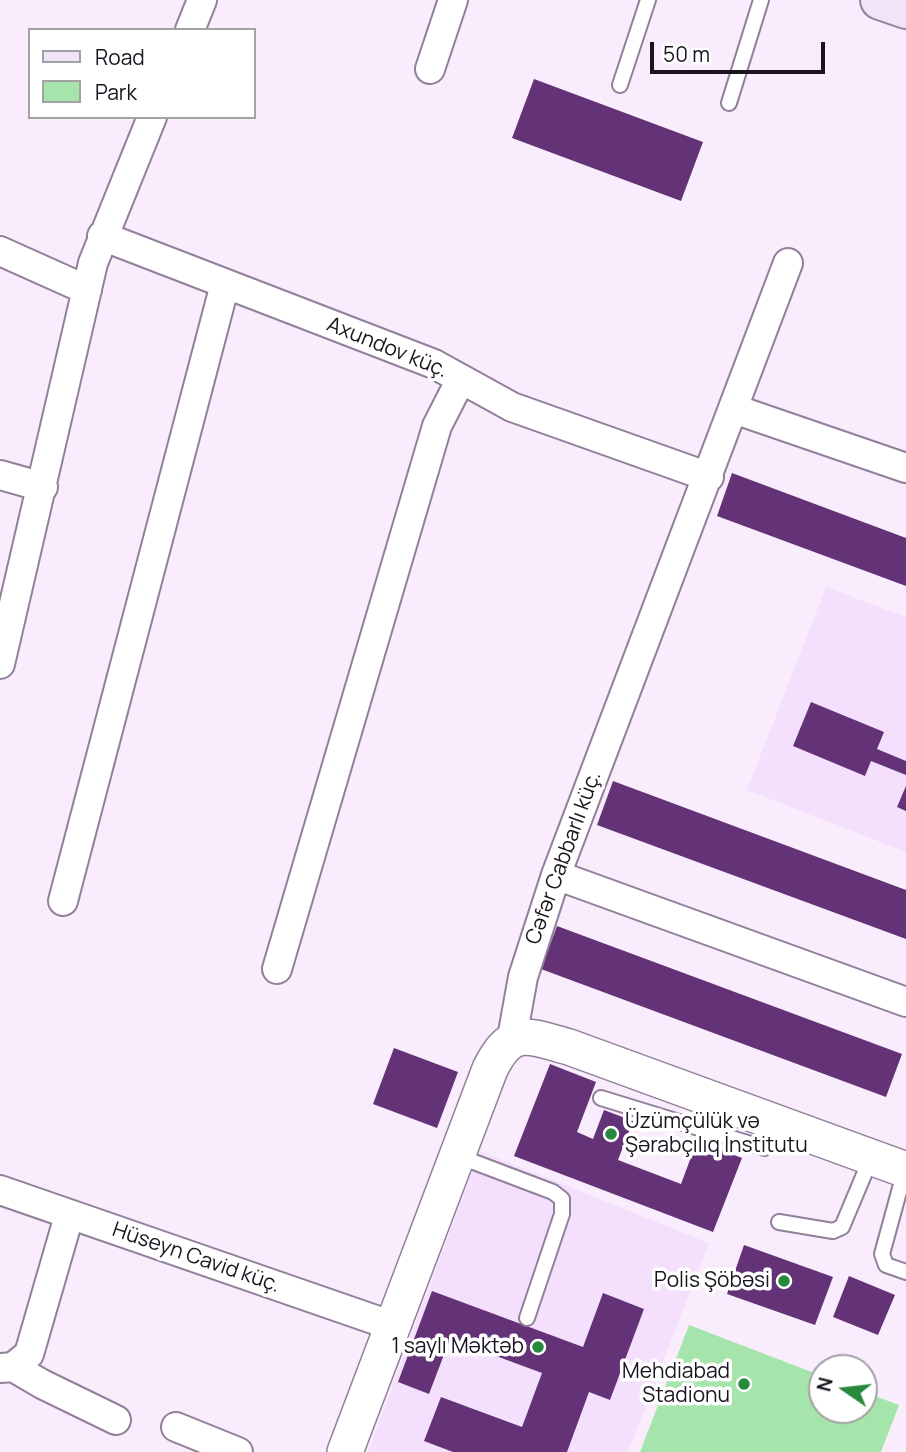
<!DOCTYPE html>
<html>
<head>
<meta charset="utf-8">
<style>
  body { margin:0 }
  #map { position:relative; width:906px; height:1452px; overflow:hidden; background:#f8ecfd; font-family:Manrope,sans-serif }
  canvas { display:block }
  .legend { position:absolute; left:28px; top:28px; width:228px; height:91px; box-sizing:border-box; background:#fff; border:2px solid #a4a1a5; margin:0; padding:9px 12px; list-style:none; font-size:21px; color:#1b141e }
  .legend li { display:flex; align-items:center; gap:14px; height:35px }
  .legend b { width:35px; border:2px solid #a4a1a5 }
  .north { position:absolute; left:808px; top:1354px; width:70px; height:70px; box-sizing:border-box; background:#fff; border:2px solid #a4a1a5; border-radius:50%; rotate:284deg; font-size:19px; font-weight:700; line-height:28px; text-align:center; color:#1b141e }
  .north::after { content:''; display:block; margin:auto; width:24px; height:32px; background:#28893d; clip-path:polygon(50% 0,100% 100%,50% 72%,0 100%) }
  .scale { position:absolute; left:650px; top:42px; width:175px; height:32px; box-sizing:border-box; border:4px solid #1b141e; border-top:0; padding-left:9px; font-size:21px; line-height:24px; white-space:nowrap; color:#1b141e; -webkit-text-stroke:5px #fff; paint-order:stroke }
</style>
</head>
<body>
<div id="map">
<canvas width="906" height="1452"></canvas>
<ul class="legend">
<li><b style="height:9px;background:#f2e4f8"></b>Road</li>
<li><b style="height:19px;background:#a5e4ab"></b>Park</li>
</ul>
<div class="north">N</div>
<div class="scale">50 m</div>
</div>
<script>
const ctx = document.querySelector('canvas').getContext('2d');
ctx.lineJoin = 'round';
function paint(path, color) { ctx.fillStyle = color; ctx.fill(path, 'evenodd'); }
function trace(path, color, width, dash) { ctx.strokeStyle = color; ctx.lineWidth = width; ctx.lineCap = dash ? 'butt' : 'round'; ctx.setLineDash(dash || []); ctx.stroke(path); }
function drawText(font, color, halo, rows, align = 'center') {
  ctx.font = font + ' Manrope,sans-serif'; ctx.lineWidth = 7; ctx.setLineDash([]); ctx.textBaseline = 'middle'; ctx.strokeStyle = halo; ctx.fillStyle = color; for (const [text, x, y, turn = 0] of rows) {
    ctx.save(); ctx.translate(x, y); ctx.rotate((+turn || 0) * Math.PI / 180); ctx.textAlign = isNaN(turn) ? turn : align; if (halo) ctx.strokeText(text, 0, 0); ctx.fillText(text, 0, 0); ctx.restore();
  }
}
const built = new Path2D(`
  M826 587 906 617V852L747 790Z
  M480 1151 709 1243 628 1452H368Z`);
const green = new Path2D(`
  M689 1325 822 1376V1410H864V1392L899 1405 881 1452H640Z`);
const building = new Path2D(`
  M534 79 703 142 681 201 512 138Z
  M732 473 906 538V586L717 516Z
  M811 702 884 732 877 749 906 761V775L871 761 865 776 793 746Z
  M613 781 906 890V939L597 825Z
  M906 786V811L897 807Z
  M557 926 902 1054 886 1097 541 969Z
  M394 1048 458 1072 437 1128 373 1104Z
  M550 1064 596 1082 577 1132 593 1139 604 1110 633 1121 618 1160 681 1184 697 1141 742 1158 713 1232 514 1156Z
  M744 1245 833 1277 815 1325 727 1294Z
  M849 1276 895 1295 878 1335 833 1317Z
  M432 1291 583 1347 603 1293 644 1309 610 1400 589 1392 567 1452H453L424 1441 441 1397 522 1427 542 1373 450 1339 429 1394 398 1382Z`);
const service = new Path2D(`
  M620 85 648 0
  M729 103 761 0
  M601 1098 764 1148 770 1144 780 1124
  M458 1156 553 1192 562 1199V1214L527 1318
  M905 1170 882 1254 886 1265 906 1272
  M779 1222 833 1231 842 1227 871 1158`);
const minor = new Path2D(`
  M190 30 202 0
  M430 69 453 0
  M102 236 434 364 512 407 709 477
  M0 251 87 290
  M734 409 906 468
  M0 475 43 487
  M0 664 93 263 152 117
  M556 875 906 1002
  M63 901 225 284
  M277 969 437 426 461 379
  M512 1038 523 977 556 875 788 263
  M0 1190 393 1326
  M13 1367 42 1384 116 1420
  M0 1368 13 1367 29 1354 69 1216
  M176 1427 238 1452`);
const tertiary = new Path2D(`
  M345 1452 490 1069C512 1025 528 1036 569 1047L906 1170`);
const secondary = new Path2D(`
  M880 0 906 9`);
const markers = [
  [611,1134,7,"#28893d"],
  [784,1281,7,"#28893d"],
  [538,1347,7,"#28893d"],
  [744,1384,7,"#28893d"]
];
const streetNames = [
  ["Axundov küç.",387,348,22],
  ["Cəfər Cabbarlı küç.",564,858,-70],
  ["Hüseyn Cavid küç.",196,1258,19]
];
const poiNames = [
  ["Üzümçülük və",625,1122,"left"],
  ["Şərabçılıq İnstitutu",625,1146,"left"],
  ["Polis Şöbəsi",770,1281],
  ["1 saylı Məktəb",524,1347],
  ["Mehdiabad",730,1372],
  ["Stadionu",730,1396]
];
paint(built, '#f4e0fd');
paint(green, '#a5e4ab');
paint(building, '#643377');
trace(service, '#927f9a', 18);
trace(minor, '#927f9a', 32);
trace(tertiary, '#927f9a', 38);
trace(secondary, '#927f9a', 42);
trace(service, '#fff', 14);
trace(minor, '#fff', 28);
trace(tertiary, '#fff', 35);
trace(secondary, '#f2e4f8', 38);
for (const [x, y, r, color] of markers) { const dot = new Path2D(); dot.arc(x, y, r, 0, 2 * Math.PI); ctx.fillStyle = color; ctx.fill(dot); trace(dot, '#fff', 2.5); }
drawText('21px', '#1b141e', '#fff', streetNames);
drawText('21px', '#1b141e', '#fff', poiNames, 'right');
</script>
</body>
</html>
